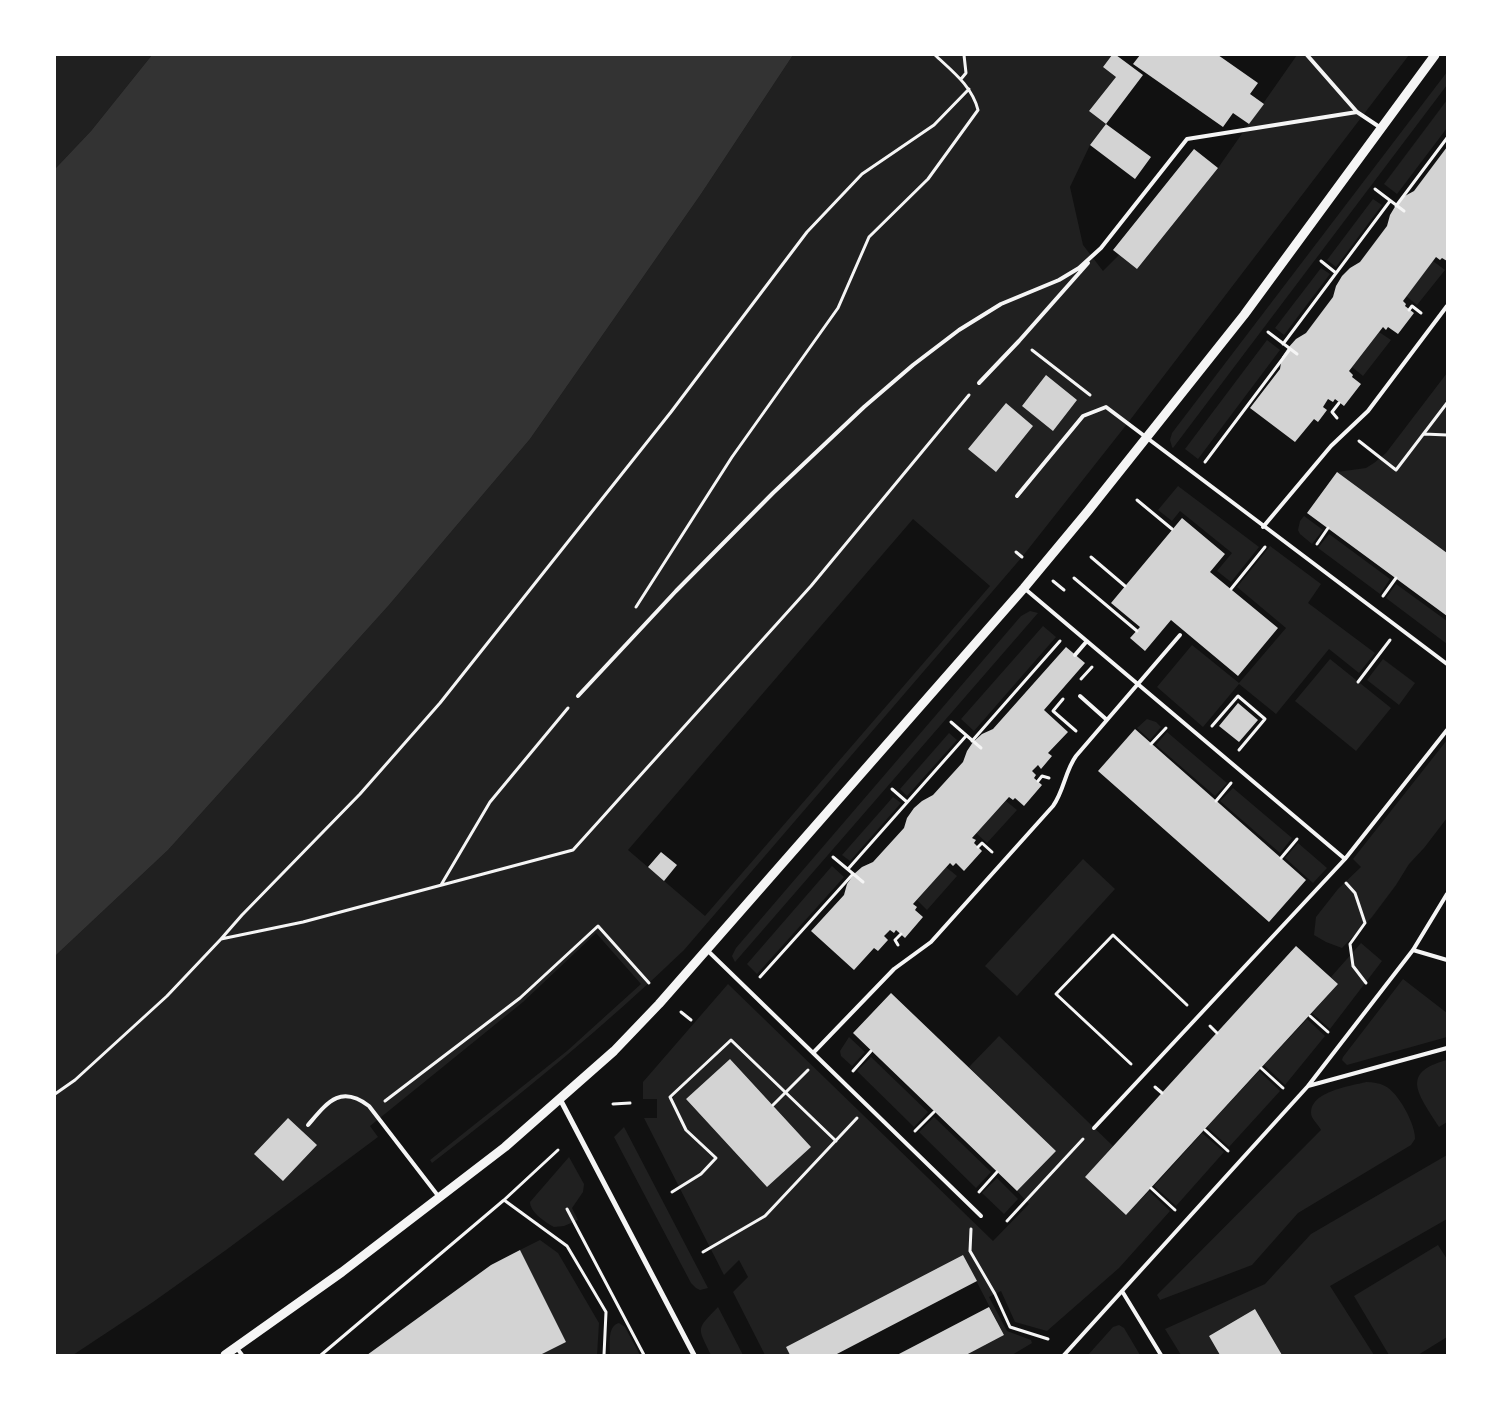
<!DOCTYPE html>
<html>
<head>
<meta charset="utf-8">
<style>
  body { margin:0 }
  #map { position:relative; width:1502px; height:1410px; overflow:hidden; background:#111; font-family:"Noto Sans",sans-serif }
  canvas { display:block }
  .frame { position:absolute; inset:0; border:56px solid #fff; pointer-events:none }
</style>
</head>
<body>
<div id="map">
<canvas width="1502" height="1410"></canvas>
<div class="frame"></div>
</div>
<script>
const ctx = document.querySelector('canvas').getContext('2d');
ctx.lineJoin = 'round';
function paint(path, color) { ctx.fillStyle = color; ctx.fill(path, 'evenodd'); }
function trace(path, color, width, dash) { ctx.strokeStyle = color; ctx.lineWidth = width; ctx.lineCap = dash ? 'butt' : 'round'; ctx.setLineDash(dash || []); ctx.stroke(path); }
const green = new Path2D(`
  M55 55H152L91 131 55 169Z
  M793 55H1112L1103 67 1116 77 1089 111 1106 124 1090 145 1070 187 1083 245 1103 271 1119 255 1137 269 1218 168 1297 55H1409L1127 424 1022 557 684 950C605 1026 519 1096 432 1163L430 1160 567 1051 641 984 596 933 523 1002 370 1126 378 1137 226 1250 153 1302 73 1355H55V956L168 850 389 605 530 439 701 194ZM913 519 990 586 705 916 628 850Z
  M1447 72V85L1173 448 1172 447 1170 440 1172 433Z
  M1447 100V128L1397 194 1384 184Z
  M1373 199 1382 205 1336 267 1327 260Z
  M1433 261 1445 270 1417 305 1406 296Z
  M1321 268 1330 274 1284 335 1275 328Z
  M1379 332 1391 340 1363 376 1352 367Z
  M1267 340 1280 350 1198 459 1185 449Z
  M1447 373V553L1337 472 1366 468 1374 463 1386 453Z
  M1178 486 1259 547 1231 582 1217 571 1232 553 1180 511 1172 521 1158 510Z
  M1304 516 1323 530 1312 544 1300 534 1298 530 1300 521Z
  M1329 534 1390 579 1380 594 1318 548Z
  M1270 546 1321 584 1308 603 1375 653 1359 673 1329 649 1276 714 1239 684 1203 727 1157 687 1192 645 1239 683 1286 628 1237 587Z
  M1396 584 1447 621V644L1386 598Z
  M1030 611 1038 613 735 962 732 956 736 948 1021 616Z
  M1043 626 1056 637 974 731 961 719Z
  M1330 659 1391 708 1356 751 1295 701Z
  M1383 659 1415 683 1399 705 1367 680Z
  M1147 719 1156 722 1161 727 1150 740 1137 728Z
  M1167 732 1227 783 1215 796 1156 745Z
  M949 733 957 740 907 796 900 789Z
  M1447 740V818L1424 848 1409 864 1396 885 1372 917 1342 948 1326 942 1314 935 1316 917 1338 889 1361 867 1353 859Z
  M1233 788 1292 838 1280 853 1220 801Z
  M893 797 901 803 850 861 842 855Z
  M1006 801 1017 810 987 843 976 833Z
  M1298 843 1327 868 1313 883 1285 858Z
  M1083 859 1115 889 1017 996 985 966Z
  M832 866 844 877 757 974 747 964Z
  M946 867 957 876 927 910 917 900Z
  M1361 943 1382 961 1330 1029 1312 1013 1338 984 1331 977Z
  M1403 979 1447 1013V1037L1347 1065 1342 1060 1343 1057Z
  M728 984 993 1241 1029 1204 1017 1191 1056 1151 969 1067 999 1036 1113 1146 1085 1177 1126 1215 1149 1191 1170 1211 1119 1268 1047 1331 1015 1322 1001 1291 989 1297 1007 1331 1031 1340 1032 1343 1012 1355H966L1004 1335 963 1255 786 1347 790 1355H765L733 1292 748 1277 739 1260 724 1275 644 1118H657V1099H643V1082ZM730 1059 811 1147 767 1187 686 1099Z
  M1307 1019 1325 1036 1285 1085 1264 1065Z
  M849 1037 865 1052 852 1066 841 1056 840 1051Z
  M871 1057 928 1112 914 1127 857 1071Z
  M1447 1060V1122L1439 1127C1420 1096 1398 1073 1447 1060Z
  M1259 1071 1280 1091 1229 1147 1207 1127Z
  M1366 1082C1373 1082 1379 1083 1385 1086 1398 1092 1416 1125 1415 1139L1411 1145 1298 1213 1252 1265 1160 1300 1157 1295 1321 1130C1319 1126 1314 1121 1312 1117 1305 1092 1351 1086 1366 1082Z
  M934 1117 991 1172 976 1188 919 1132Z
  M624 1127 708 1288 700 1290 696 1288 691 1283 614 1137Z
  M1202 1133 1224 1152 1176 1206 1154 1186Z
  M1447 1155V1219L1330 1286 1374 1355H1282L1255 1309 1209 1336 1220 1355H1181L1165 1329 1265 1284 1311 1234Z
  M569 1157 584 1184 583 1192 572 1208 578 1220 564 1226 554 1227C545 1222 530 1212 530 1202Z
  M997 1178 1018 1199 1004 1214 982 1193Z
  M540 1240 558 1253 599 1323 597 1355H540L566 1342 520 1250Z
  M1438 1245 1447 1259V1337L1418 1355H1389L1354 1296Z
  M718 1307 743 1355H711C697 1326 696 1330 718 1307Z
  M619 1323 625 1327 640 1355H610C610 1345 607 1326 619 1323Z
  M1119 1325 1124 1328 1140 1355H1088L1113 1327Z`);
const water = new Path2D(`
  M152 55H793L701 194 530 439 389 605 168 850 55 956V169L91 131Z`);
const building = new Path2D(`
  M1112 55H1116L1143 75 1106 124 1089 111 1116 77 1103 67Z
  M1140 55H1218L1258 83 1250 94 1264 104 1249 124 1233 113 1223 127 1133 64Z
  M1106 124 1151 157 1135 179 1090 145Z
  M1447 147V261L1442 258 1440 260 1436 257 1403 301 1406 304 1405 306 1414 313 1398 334 1388 327 1386 330 1383 327 1349 371 1353 375 1352 377 1361 384 1344 406 1335 399 1333 402 1328 399 1323 407 1327 410 1318 422 1314 419 1295 442 1250 408 1280 369 1282 357 1288 348 1296 339 1306 333 1333 297 1336 286 1342 276 1350 268 1360 262 1387 226 1390 215 1396 205 1403 197 1414 191Z
  M1194 149 1218 168 1137 269 1113 250Z
  M1046 375 1077 400 1053 431 1022 406Z
  M1006 403 1033 426 996 472 968 449Z
  M1337 472 1447 553V616L1307 513Z
  M1182 518 1225 554 1210 572 1278 628 1238 676 1171 620 1145 651 1130 638 1140 627 1111 603Z
  M1066 647 1085 663 1044 710 1068 732 1048 753 1052 756 1041 769 1038 765 1032 771 1036 775 1034 778 1042 785 1024 806 1015 798 1013 800 1009 797 972 838 976 840 974 843 982 851 964 871 956 863 953 866 950 863 913 904 917 907 915 910 923 917 905 938 896 930 894 933 890 930 884 936 888 940 878 951 874 948 854 970 811 931 844 895 847 884 854 874 862 867 873 862 904 828 907 818 914 808 922 801 933 795 963 762 967 751 973 742 982 734 993 729Z
  M1238 703 1258 720 1239 742 1219 726Z
  M1135 729 1306 880 1269 922 1098 771Z
  M661 852 677 865 664 881 648 867Z
  M1296 946 1338 984 1126 1215 1085 1177Z
  M891 993 1056 1151 1017 1191 853 1033Z
  M730 1059 811 1147 767 1187 686 1099Z
  M288 1118 317 1145 283 1181 254 1154Z
  M520 1250 566 1342 540 1355H367L491 1265Z
  M963 1255 977 1281 835 1355H790L786 1347Z
  M989 1307 1004 1335 966 1355H897Z
  M1255 1309 1282 1355H1220L1209 1336Z`);
const path = new Path2D(`
  M961 79 966 73 964 55
  M1375 189 1404 211
  M1396 206 1447 138
  M1321 261 1336 273
  M1409 310 1412 306 1421 313
  M1268 332 1297 354
  M1283 344 1390 201
  M1032 350 1090 395
  M1337 418 1332 412 1339 403
  M1424 434 1447 435
  M1359 441 1396 470 1447 403
  M1205 462 1290 349
  M1137 500 1172 529
  M1317 544 1328 528
  M1016 552 1022 557
  M1091 557 1125 586
  M1074 578 1137 631
  M1053 581 1064 590
  M1231 589 1265 547
  M1383 596 1396 578
  M636 607 732 457 838 308 869 237 928 179 978 110C972 86 952 71 935 55
  M1081 679 1092 667
  M1358 682 1390 640
  M1063 699 1053 711 1076 731
  M951 722 981 748
  M1212 726 1238 696 1265 719 1239 750
  M972 741 1060 641
  M1151 744 1166 728
  M1038 781 1042 776 1049 778
  M892 789 907 802
  M1216 801 1231 783
  M978 847 982 843 992 852
  M833 857 863 882
  M1281 858 1297 839
  M848 869 966 736
  M1346 883 1355 893 1365 923 1350 944 1353 966 1366 983
  M441 885 490 802 568 708
  M221 939 242 915 360 794 440 703 671 412 807 232 862 174 934 125 969 89
  M898 945 895 940 901 934
  M760 977 853 874
  M681 1012 691 1020
  M1310 1016 1328 1032
  M1210 1026 1217 1033
  M1131 1064 1056 994 1113 935 1187 1005
  M1261 1068 1283 1088
  M853 1071 871 1051
  M1155 1087 1162 1093
  M55 1094 75 1080 167 996 221 939 303 922 573 850 811 586 969 395
  M385 1101 520 998 598 926 649 983
  M613 1104 630 1103
  M773 1105 808 1070
  M1205 1130 1228 1151
  M915 1131 934 1112
  M1151 1188 1175 1210
  M672 1192 701 1174 716 1158 686 1130 670 1097 731 1040 836 1141
  M979 1192 997 1172
  M504 1200 567 1246 606 1312 604 1355
  M567 1209 644 1355
  M1007 1221 1083 1139
  M971 1229 970 1251 995 1294 1010 1327 1048 1339
  M703 1252 765 1216 857 1118
  M321 1355 504 1200 558 1150`);
const service = new Path2D(`
  M1307 55 1357 112
  M1101 248 1187 139 1357 112 1381 128
  M979 383 1019 341 1088 263
  M1017 496 1083 416 1106 407 1447 664
  M1263 527 1331 446 1368 411 1447 306
  M1024 588 1345 859 1447 730
  M1075 655 1087 641
  M578 696 676 591 773 493 864 407 913 365 959 330 1001 304 1059 280 1079 268 1101 248
  M1080 696 1107 720
  M707 950 981 1216
  M1413 950 1447 960
  M813 1053 894 969 931 942 1053 806C1064 791 1065 771 1076 756L1180 635
  M1308 1086 1413 950 1447 894
  M308 1125C327 1103 340 1084 369 1106L439 1197
  M1094 1128 1345 859
  M1122 1291 1161 1355
  M236 1347 242 1355
  M1064 1355 1308 1086 1447 1048`);
const minor = new Path2D(`
  M560 1099 694 1355`);
const tertiary = new Path2D(`
  M225 1355 342 1272 505 1147 614 1051 659 1004 1024 588 1088 511 1244 315 1435 55`);
paint(green, '#202020');
paint(water, '#333');
paint(building, '#d3d3d3');
trace(path, '#f5f5f5', 3);
trace(service, '#f5f5f5', 4);
trace(minor, '#f5f5f5', 5);
trace(tertiary, '#f5f5f5', 9);
</script>
</body>
</html>
